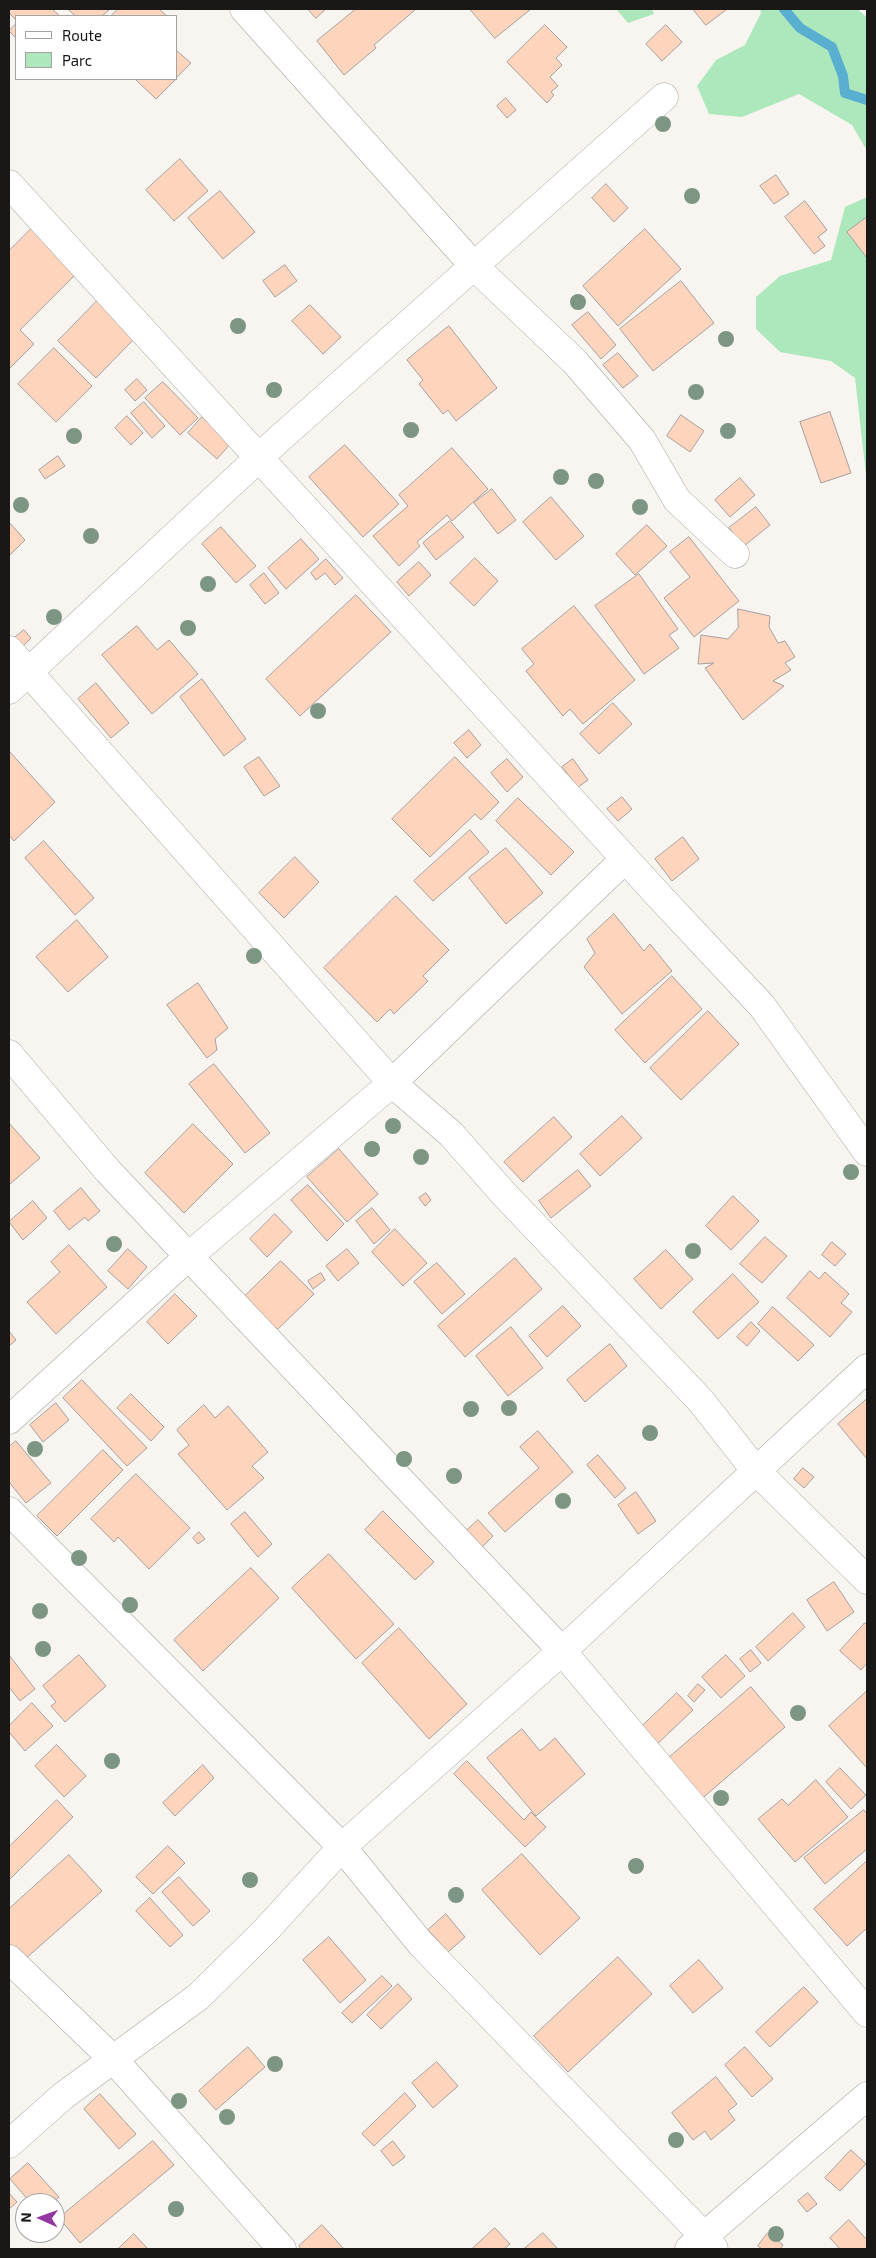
<!DOCTYPE html>
<html>
<head>
<meta charset="utf-8">
<style>
  body { margin:0 }
  #map { position:relative; width:876px; height:2258px; overflow:hidden; background:#f8f5f0; font-family:"Exo 2",sans-serif }
  canvas { display:block }
  .frame { position:absolute; inset:0; border:10px solid #191816; pointer-events:none }
  .legend { position:absolute; left:15px; top:15px; width:162px; height:65px; box-sizing:border-box; background:#fff; border:1px solid #a3a3a2; margin:0; padding:6px 9px; list-style:none; font-size:15px; color:#191816 }
  .legend li { display:flex; align-items:center; gap:10px; height:25px }
  .legend b { width:25px; border:1px solid #a3a3a2 }
  .north { position:absolute; left:15px; top:2193px; width:50px; height:50px; box-sizing:border-box; background:#fff; border:1px solid #a3a3a2; border-radius:50%; rotate:272deg; font-size:14px; font-weight:700; line-height:20px; text-align:center; color:#191816 }
  .north::after { content:''; display:block; margin:auto; width:18px; height:22px; background:#9437a1; clip-path:polygon(50% 0,100% 100%,50% 72%,0 100%) }
</style>
</head>
<body>
<div id="map">
<canvas width="876" height="2258"></canvas>
<div class="frame"></div>
<ul class="legend">
<li><b style="height:6px;background:#fff"></b>Route</li>
<li><b style="height:14px;background:#ade8bd"></b>Parc</li>
</ul>
<div class="north">N</div>
</div>
<script>
const ctx = document.querySelector('canvas').getContext('2d');
ctx.lineJoin = 'round';
function paint(path, color) { ctx.fillStyle = color; ctx.fill(path, 'evenodd'); }
function trace(path, color, width, dash) { ctx.strokeStyle = color; ctx.lineWidth = width; ctx.lineCap = dash ? 'butt' : 'round'; ctx.setLineDash(dash || []); ctx.stroke(path); }
const green = new Path2D(`
  M616 9H652L654 14 628 23Z
  M760 9H857L867 17V151L852 125 799 94 742 117 709 114 697 86 716 60 745 45 761 13Z
  M867 197V484L855 378 831 361 780 352 756 329V297L780 276 831 260 845 207Z`);
const stream = new Path2D(`
  M784 9 800 28 832 47 843 76 845 93 867 100`);
const building = new Path2D(`
  M9 9H52L60 16H16V20L9 13Z
  M68 9H110L102 16H76Z
  M118 9H159L167 16H111Z
  M308 9H326L316 18Z
  M356 9H416L374 45 376 48 344 75 317 41Z
  M470 9H531L495 38Z
  M693 9H727L706 25Z
  M16 24V38L9 31Z
  M545 25 567 47 556 58 562 65 550 77 558 86 551 92 554 95 547 103 507 62Z
  M666 25 682 42 662 61 646 44Z
  M176 50 191 63 176 78Z
  M137 79H176L156 99 136 80Z
  M506 98 516 110 507 118 497 106Z
  M180 159 208 191 174 221 146 190Z
  M776 175 789 194 774 204 760 186Z
  M606 184 628 208 614 222 592 198Z
  M220 191 255 232 223 259 188 218Z
  M805 201 827 230 818 237 825 246 814 254 785 217Z
  M867 217V258L847 232Z
  M32 228 77 273 20 330 34 344 9 369V251Z
  M645 229 681 269 618 326 583 286Z
  M285 265 297 281 275 297 263 281Z
  M681 281 714 323 653 371 620 329Z
  M98 300 135 338 96 378 58 341Z
  M310 305 341 337 323 354 292 321Z
  M588 312 616 345 601 359 572 325Z
  M449 326 497 388 456 421 448 410 443 414 419 384 423 380 407 360Z
  M54 348 92 386 56 422 18 384Z
  M618 353 638 376 623 388 603 365Z
  M137 379 147 390 135 401 125 390Z
  M163 382 198 418 180 435 145 398Z
  M144 402 165 426 152 438 131 413Z
  M830 412 851 473 821 483 800 422Z
  M681 415 704 431 690 452 667 436Z
  M127 416 143 433 131 445 115 428Z
  M202 417 231 443 217 459 188 433Z
  M345 445 399 504 363 537 309 477Z
  M452 448 488 489 452 521 447 515 417 542 420 546 399 566 373 536 408 506 399 495Z
  M58 456 65 466 45 479 39 470Z
  M740 478 755 495 730 517 715 500Z
  M492 489 516 520 498 534 474 503Z
  M551 497 584 536 556 560 523 522Z
  M756 507 770 525 744 546 729 528Z
  M450 521 464 537 436 560 423 543Z
  M9 522 25 540 9 556Z
  M647 525 667 546 635 575 616 554Z
  M221 527 256 566 236 583 202 544Z
  M689 537 739 601 694 637 664 598 690 577 670 552Z
  M301 539 319 559 286 589 268 568Z
  M475 558 498 581 474 606 450 583Z
  M326 559 343 578 335 585 325 573 316 580 311 573Z
  M419 562 431 575 409 596 397 582Z
  M264 573 279 593 265 604 250 585Z
  M639 574 678 629 669 635 679 648 644 674 595 606Z
  M356 595 391 632 300 716 266 679Z
  M574 606 635 680 583 724 570 709 563 716 526 671 534 664 522 649Z
  M738 609 770 616 769 627 778 643 785 641 795 657 785 663 791 670 773 681 784 686 743 720 705 668 714 663 698 664 701 635 728 639 738 628Z
  M137 626 157 650 169 640 198 674 152 714 102 655Z
  M24 630 31 638 20 649 12 640Z
  M202 679 246 739 224 756 180 697Z
  M96 683 129 723 111 738 78 699Z
  M613 703 632 724 599 754 580 734Z
  M469 730 481 745 467 758 454 743Z
  M9 751 55 802 14 841 9 835Z
  M259 757 280 786 264 796 244 767Z
  M455 757 499 802 481 820 475 814 430 857 392 819Z
  M507 759 523 777 507 792 491 773Z
  M573 759 588 780 578 787 562 767Z
  M622 797 632 809 618 821 607 809Z
  M518 798 574 852 551 875 496 821Z
  M470 830 489 852 433 901 414 881Z
  M683 837 699 859 672 881 655 859Z
  M44 841 94 898 75 915 25 858Z
  M506 848 543 893 506 924 469 878Z
  M295 857 319 882 284 918 259 893Z
  M396 896 449 950 423 976 428 981 394 1014 390 1009 377 1022 324 968Z
  M614 914 644 951 650 944 672 971 622 1014 584 967 595 953 587 939Z
  M77 920 108 957 68 992 36 957Z
  M672 976 702 1009 645 1063 615 1030Z
  M198 983 228 1028 215 1039 217 1050 207 1058 167 1005Z
  M708 1011 739 1044 681 1100 650 1068Z
  M214 1064 270 1133 245 1153 189 1084Z
  M622 1116 642 1138 600 1176 580 1154Z
  M554 1117 572 1137 523 1182 504 1162Z
  M9 1123 40 1158 9 1185Z
  M193 1124 233 1164 184 1213 145 1173Z
  M339 1149 378 1194 347 1222 307 1177Z
  M578 1170 591 1186 551 1218 539 1201Z
  M308 1185 344 1224 327 1241 291 1200Z
  M81 1188 100 1211 88 1221 85 1217 69 1230 54 1211Z
  M426 1193 431 1200 425 1206 419 1198Z
  M733 1196 759 1221 731 1250 706 1226Z
  M33 1201 47 1218 23 1240 9 1222Z
  M372 1208 390 1230 374 1244 356 1221Z
  M275 1214 292 1232 267 1257 250 1239Z
  M395 1229 427 1263 403 1286 372 1252Z
  M765 1237 787 1256 762 1283 740 1264Z
  M832 1242 846 1254 835 1266 822 1255Z
  M69 1245 107 1287 56 1334 27 1302 60 1272 51 1262Z
  M128 1249 147 1267 128 1289 108 1271Z
  M347 1249 359 1263 338 1281 326 1266Z
  M666 1250 693 1279 661 1309 634 1279Z
  M515 1258 542 1289 465 1357 438 1326Z
  M281 1261 314 1294 276 1331 244 1297Z
  M437 1263 465 1294 442 1314 414 1282Z
  M810 1271 819 1279 825 1272 849 1294 841 1303 852 1312 830 1337 787 1298Z
  M321 1273 325 1280 313 1289 308 1281Z
  M733 1274 759 1302 718 1339 693 1312Z
  M175 1294 197 1316 168 1344 147 1322Z
  M563 1306 581 1326 547 1357 529 1336Z
  M773 1307 814 1345 798 1361 758 1324Z
  M751 1322 760 1331 747 1346 737 1337Z
  M511 1327 543 1368 508 1396 476 1356Z
  M9 1331 16 1340 9 1346Z
  M610 1344 627 1366 585 1402 567 1380Z
  M82 1380 147 1448 127 1466 63 1398Z
  M131 1394 164 1427 151 1441 117 1408Z
  M867 1399V1459L838 1424Z
  M56 1403 69 1420 43 1442 30 1425Z
  M204 1405 215 1418 228 1406 268 1452 252 1466 264 1478 227 1510 178 1454 189 1445 177 1430Z
  M538 1431 573 1472 505 1532 488 1513 539 1468 520 1447Z
  M16 1441 51 1483 26 1503 9 1482V1447Z
  M103 1450 123 1470 57 1536 37 1516Z
  M598 1455 626 1488 615 1498 587 1465Z
  M803 1468 814 1477 804 1488 794 1479Z
  M136 1474 190 1528 149 1569 118 1537 114 1542 91 1519Z
  M636 1492 656 1521 638 1534 618 1505Z
  M383 1511 434 1562 415 1580 365 1530Z
  M245 1512 272 1544 258 1557 231 1524Z
  M478 1520 493 1536 477 1552 461 1536Z
  M199 1532 205 1539 198 1544 193 1538Z
  M329 1554 394 1624 356 1659 292 1588Z
  M251 1568 279 1598 203 1671 174 1640Z
  M834 1582 854 1612 827 1631 807 1600Z
  M793 1613 805 1627 768 1661 756 1647Z
  M865 1623 867 1625V1663L861 1670 840 1651Z
  M399 1628 467 1704 429 1739 362 1663Z
  M751 1650 761 1663 750 1672 740 1659Z
  M9 1655 35 1689 20 1701 9 1687Z
  M79 1655 106 1686 65 1722 51 1706 56 1702 43 1686Z
  M726 1655 745 1676 721 1698 702 1677Z
  M698 1684 705 1690 694 1702 688 1696Z
  M751 1687 785 1727 698 1802 664 1762Z
  M867 1691V1768L829 1726Z
  M677 1693 693 1710 651 1750 635 1733Z
  M32 1703 53 1726 25 1751 9 1732V1726Z
  M522 1729 540 1751 555 1738 585 1774 536 1816 487 1758Z
  M57 1745 86 1776 64 1797 35 1766Z
  M467 1761 524 1820 531 1812 546 1827 525 1847 454 1774Z
  M203 1765 214 1778 175 1816 163 1803Z
  M840 1768 866 1795 851 1809 826 1782Z
  M816 1780 848 1817 795 1862 758 1819 782 1799 788 1805Z
  M57 1800 73 1817 9 1880V1847Z
  M864 1810 867 1814V1849L825 1884 804 1858Z
  M168 1846 185 1863 153 1894 136 1877Z
  M522 1854 580 1918 540 1955 482 1890Z
  M69 1855 102 1891 24 1960 9 1943V1909Z
  M867 1861V1928L847 1946 814 1909Z
  M179 1877 210 1911 193 1926 162 1892Z
  M150 1898 183 1935 170 1947 136 1911Z
  M446 1914 465 1937 448 1952 428 1930Z
  M329 1937 366 1980 340 2003 303 1960Z
  M618 1957 652 1994 568 2072 534 2036Z
  M699 1960 723 1988 693 2013 670 1986Z
  M382 1976 392 1986 352 2023 342 2013Z
  M398 1984 412 1999 381 2029 367 2015Z
  M804 1987 818 2002 770 2047 756 2032Z
  M248 2047 265 2067 216 2110 199 2091Z
  M745 2047 773 2079 752 2097 725 2065Z
  M437 2062 458 2086 433 2108 412 2083Z
  M716 2077 737 2104 728 2111 735 2120 711 2140 705 2131 693 2140 672 2113Z
  M405 2093 416 2106 374 2146 362 2134Z
  M100 2094 136 2134 119 2149 84 2109Z
  M153 2141 174 2165 80 2243 59 2218Z
  M393 2141 405 2157 393 2166 381 2151Z
  M851 2150 866 2164 840 2191 825 2178Z
  M28 2163 59 2197 52 2203H31L10 2179Z
  M9 2193 17 2202 9 2209Z
  M808 2193 817 2204 807 2212 798 2201Z
  M849 2220 867 2240V2249H840L830 2238Z
  M322 2225 344 2249H301L299 2246Z
  M495 2228 510 2244 504 2249H472Z
  M543 2233 558 2249H524Z
  M768 2233 783 2245 780 2249H762L758 2246Z
  M134 2234 148 2249H118Z`);
const minor = new Path2D(`
  M244 9 474 266 575 362 642 440 677 500 735 554
  M9 184 660 897 762 1006 867 1152
  M9 650 392 1083 451 1134 504 1194 701 1401 755 1470 867 1580
  M9 690 279 439 664 97
  M9 1054 108 1171 562 1651 867 2013
  M9 1420 189 1256 392 1083 625 859
  M9 1511 342 1847 421 1944 704 2236 714 2249
  M9 1959 114 2060 282 2249
  M9 2144 63 2096 198 1997 265 1931 342 1847 562 1651 867 1368
  M689 2249 867 2096`);
const trees = [
  [663,124],
  [692,196],
  [578,302],
  [238,326],
  [726,339],
  [274,390],
  [696,392],
  [411,430],
  [728,431],
  [74,436],
  [561,477],
  [596,481],
  [21,505],
  [640,507],
  [91,536],
  [208,584],
  [54,617],
  [188,628],
  [318,711],
  [254,956],
  [393,1126],
  [372,1149],
  [421,1157],
  [851,1172],
  [114,1244],
  [693,1251],
  [509,1408],
  [471,1409],
  [650,1433],
  [35,1449],
  [404,1459],
  [454,1476],
  [563,1501],
  [79,1558],
  [130,1605],
  [40,1611],
  [43,1649],
  [798,1713],
  [112,1761],
  [721,1798],
  [636,1866],
  [250,1880],
  [456,1895],
  [275,2064],
  [179,2101],
  [227,2117],
  [676,2140],
  [176,2209],
  [776,2234]
];
paint(green, '#ade8bd');
trace(stream, '#58afcf', 10);
paint(building, '#fed4bd');
trace(building, '#a59f9d', 1);
trace(minor, '#a7a5a1', 29);
trace(minor, '#fff', 28);
ctx.fillStyle = '#7c9683';
for (const [x, y] of trees) { ctx.beginPath(); ctx.arc(x, y, 8, 0, 2 * Math.PI); ctx.fill(); }
</script>
</body>
</html>
